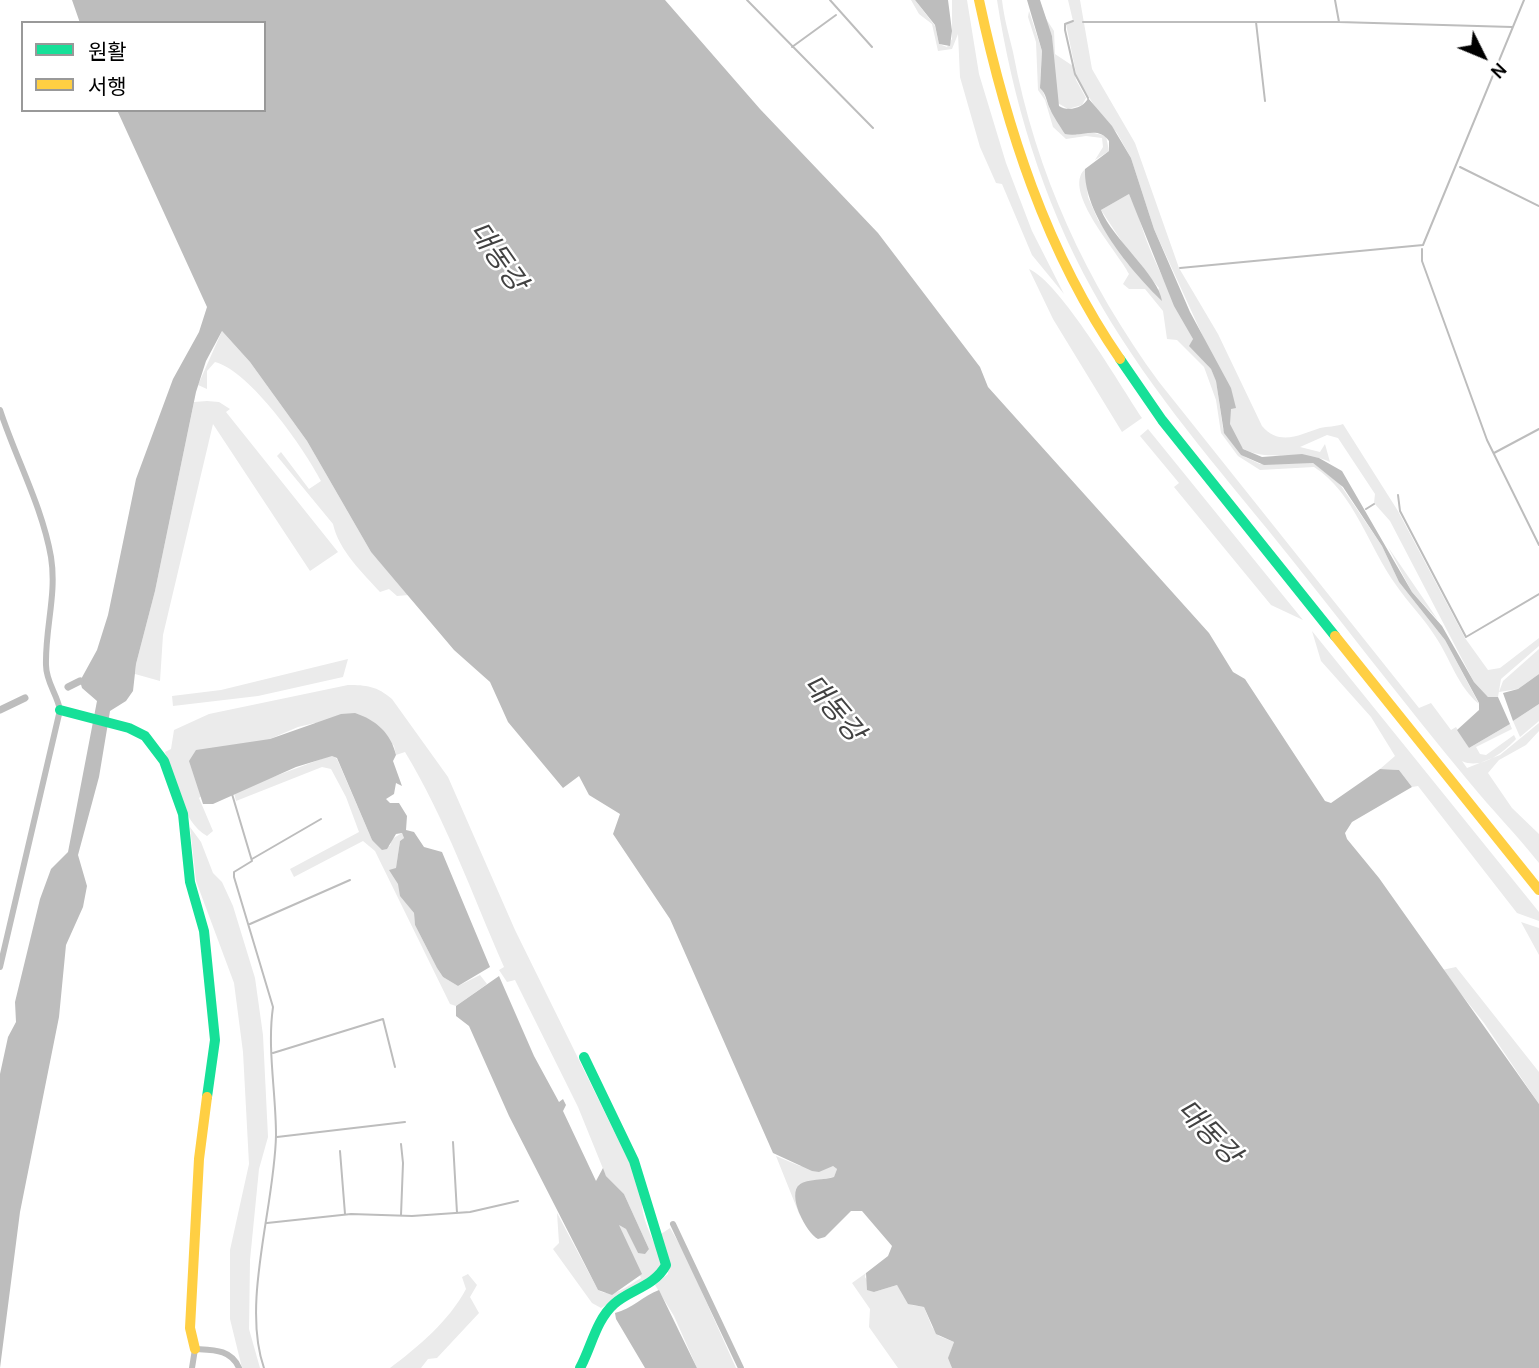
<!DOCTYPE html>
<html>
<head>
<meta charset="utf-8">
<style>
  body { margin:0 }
  #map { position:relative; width:1539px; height:1368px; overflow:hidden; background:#fff; font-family:Karla,"Noto Sans KR",sans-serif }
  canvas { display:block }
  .legend { position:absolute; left:21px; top:21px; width:245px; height:91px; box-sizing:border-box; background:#fff; border:2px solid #999; margin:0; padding:9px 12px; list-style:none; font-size:21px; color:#000 }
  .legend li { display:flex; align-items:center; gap:14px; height:35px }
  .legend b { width:35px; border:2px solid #999 }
  .north { position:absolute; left:1448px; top:21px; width:70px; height:70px; -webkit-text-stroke:5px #fff; paint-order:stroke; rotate:133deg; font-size:19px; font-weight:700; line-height:28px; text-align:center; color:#000 }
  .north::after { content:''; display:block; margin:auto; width:24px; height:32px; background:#000; clip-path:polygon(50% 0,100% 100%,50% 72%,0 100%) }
</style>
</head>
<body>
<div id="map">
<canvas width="1539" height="1368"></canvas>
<ul class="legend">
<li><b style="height:9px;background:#16e098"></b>원활</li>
<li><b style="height:9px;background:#ffcf43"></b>서행</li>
</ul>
<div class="north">N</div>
</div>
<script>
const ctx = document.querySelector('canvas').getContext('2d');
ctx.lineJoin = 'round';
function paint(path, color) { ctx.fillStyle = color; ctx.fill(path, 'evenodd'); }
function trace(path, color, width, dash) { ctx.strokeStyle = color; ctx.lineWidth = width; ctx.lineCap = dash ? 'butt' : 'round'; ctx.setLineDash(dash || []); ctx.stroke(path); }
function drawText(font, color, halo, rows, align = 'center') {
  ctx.font = font + ' Karla,"Noto Sans KR",sans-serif'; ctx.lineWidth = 5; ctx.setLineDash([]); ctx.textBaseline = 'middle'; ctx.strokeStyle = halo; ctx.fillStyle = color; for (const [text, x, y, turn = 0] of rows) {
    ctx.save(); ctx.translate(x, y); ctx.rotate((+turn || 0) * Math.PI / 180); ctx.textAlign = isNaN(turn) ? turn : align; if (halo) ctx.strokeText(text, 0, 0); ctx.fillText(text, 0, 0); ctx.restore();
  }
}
const green = new Path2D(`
  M911 0H915L935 26 939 44 947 47 952 39V0H967L979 74 1006 163 1032 231 1064 294 1032 255 1002 184 996 183 980 147 960 77 958 34 952 49 938 51 932 24 919 14Z
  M997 0H1002C1004 18 1009 35 1013 52 1036 174 1086 282 1159 382L1419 708 1431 703 1451 730 1456 727 1469 748 1510 724 1512 729 1476 747 1480 754 1486 755 1514 735 1516 739C1503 753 1481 770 1462 761L1467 768 1500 755 1539 723V731L1526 745 1499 760 1488 773 1512 808 1539 834V863C1517 835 1492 810 1470 783 1401 700 1336 614 1268 530 1206 454 1141 378 1093 291 1042 200 1012 97 997 0Z
  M1068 0H1080L1092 69 1135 143 1179 268 1218 334 1262 426C1280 447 1301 434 1320 428 1328 426 1335 427 1343 424L1398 511 1465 638 1488 670 1500 668 1539 638V646L1501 679 1498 697H1488L1474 682 1390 521 1374 503 1375 494 1338 438 1327 435 1300 447 1320 452 1325 444 1330 462C1297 445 1233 475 1228 420 1228 413 1231 405 1231 398L1154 229 1131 158 1117 133 1097 110 1077 78 1066 24 1073 21Z
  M1029 11 1042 51 1040 84 1050 110 1077 135 1086 131 1106 136 1109 151 1095 160 1103 147 1102 138 1086 136 1066 139 1053 127 1045 100 1038 90 1036 42 1028 17Z
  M1043 14 1054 31 1055 54 1073 66 1076 80 1086 98 1082 105 1068 109 1056 102 1052 36Z
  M1085 169 1088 197 1098 220 1156 295 1159 288 1130 254 1101 210 1129 194C1131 201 1136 207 1138 214 1150 259 1174 297 1193 339L1190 346 1211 369 1216 380 1223 429 1245 457 1260 464 1313 463 1339 483 1382 546 1399 582 1445 640 1479 704C1458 687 1450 658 1435 636 1424 618 1408 603 1396 585 1369 548 1354 492 1314 467L1260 470 1238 456 1221 433 1216 400 1204 367 1177 340 1167 339 1163 311 1145 289H1129L1123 284 1129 274C1119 253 1061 191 1085 169Z
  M1029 269C1060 282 1120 385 1142 418L1122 432 1053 319Z
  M222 331 250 362 307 441 371 552 409 595 397 596 389 589 380 592C363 573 339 551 333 524L277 456 281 452 309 489 321 481C304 448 250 371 215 362L207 371V389L198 385Z
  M207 401 219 402 230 409 226 412 338 552 310 571 213 424 163 635 160 681 135 674 136 664 155 591 194 402Z
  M1148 429 1303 620 1271 605 1174 487 1179 483 1140 436Z
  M1388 547 1438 620 1412 592Z
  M1312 631 1539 912V921L1517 913 1418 786 1412 787 1399 770 1380 769 1395 756 1371 717 1321 661Z
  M1539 649V674L1518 689 1499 692 1503 681Z
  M348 659 343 677 258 696 173 706 172 696 221 690Z
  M348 685C366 685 377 686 392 699L448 777 515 930 638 1180C643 1193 641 1201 643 1213 647 1232 659 1248 662 1268L657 1275 601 1308 592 1303 553 1249 559 1243 557 1213 598 1290C613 1299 626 1287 641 1278L618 1224 626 1229 638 1253 649 1249 624 1194 606 1176 578 1107 515 980 507 982 499 970 504 967C472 894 446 820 405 752L396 755 394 746 383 734 315 723 298 727 270 739 199 798 213 831 207 836C182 822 174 778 165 752L171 749 174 730 209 714Z
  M1539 704V721L1520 737 1513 721Z
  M332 755 337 759 372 840 390 846 392 839 402 833 404 838 400 841 396 869 401 896 414 913 415 925 437 968 443 977 458 986 480 975 487 984 456 1006 450 1004 375 851 363 841 294 877 290 869 359 832 346 797 331 769 322 767 236 801 234 793 246 787Z
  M190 827 201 842 213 873 222 882 233 906 255 978 263 1035 268 1137 259 1169 250 1260 249 1329 260 1368H242L230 1319V1250L249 1164 243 1052 234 983 196 881Z
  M1521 922 1539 928V955Z
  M1456 967 1539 1072V1104L1484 1023 1442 970Z
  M776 1156 800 1166H833L837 1169 834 1177 799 1184 796 1194 800 1216Z
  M670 1228 683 1250 736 1368H697L674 1316 655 1285 668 1274 669 1260 661 1234Z
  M866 1273 865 1277 874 1292 897 1285 912 1305 924 1307 932 1327 939 1336 954 1342 949 1356 952 1368H898L869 1327 870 1309 852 1283Z
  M468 1274 477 1285 470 1297 479 1313 437 1358 428 1359 421 1368H390C418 1347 449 1321 466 1289L462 1277Z`);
const water = new Path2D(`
  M72 0H665L760 109 878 233 980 367 988 387 1209 633 1233 672 1245 679 1325 801 1331 803 1380 769 1399 770 1412 787 1352 822 1345 833 1347 839 1379 878 1539 1104V1368H952L948 1358 954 1342 936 1334 924 1307 908 1304 897 1285 874 1292 867 1290 866 1273 888 1256 892 1246 862 1211H851L825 1237 818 1239C806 1233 786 1194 800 1184 807 1179 825 1180 834 1177L837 1169 833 1166 819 1172 812 1171 773 1153 670 919 613 834 620 814 589 795 579 776 563 788 508 722 490 682 454 650 371 552 307 441 250 362 222 331 206 361 196 392 155 591 136 664 133 691 126 701 110 711 99 777 78 855 87 886 83 907 66 945 59 1017 20 1212 0 1368V1074L8 1037 16 1022 15 1002 40 899 51 869 68 852 97 701 82 688 80 681 97 650 108 615 136 479 173 379 199 332 207 307 117 110H264V23H80Z
  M915 0H948L952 31 950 46 939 44 935 25Z
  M1027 0H1040L1052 36 1059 106C1068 112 1084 108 1088 98L1112 126 1131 158 1154 229 1190 312 1231 388 1236 408 1231 409 1230 424 1243 449 1262 457 1302 454 1319 458 1342 471 1412 592 1442 626 1474 682 1488 697H1498L1510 724 1469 748 1457 730 1479 710V703L1445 640 1399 582 1382 546 1343 487 1313 463 1264 465 1241 455 1224 433 1216 381 1211 369 1189 346 1193 339 1174 306 1129 194 1101 210C1112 238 1159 276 1162 301 1131 271 1083 214 1085 169L1109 151V141C1098 125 1081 138 1065 134 1061 128 1052 114 1050 109 1046 101 1047 95 1040 88L1042 51Z
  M1539 674V704L1513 721 1503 693 1518 689Z
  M355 713C376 720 391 733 396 755L393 761 402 786 396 783 394 794 386 799 390 803H399L407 816 406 830 414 832 424 847 442 852 490 967 458 986 443 977 437 968 415 925 414 913 400 896 398 884 389 870 396 868 400 841 404 838 402 833 396 834 387 849 382 850 372 840 337 758 332 756 296 767 213 804H203L189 761 196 750 270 739 341 714Z
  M499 976 534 1056 559 1102 563 1099 566 1105 563 1111 596 1181 603 1168 606 1176 624 1194 649 1249 645 1254 638 1253 626 1229 619 1225 642 1274 612 1295 598 1290 509 1116 469 1026 456 1016V1006Z
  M659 1290 697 1368H645L616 1319 615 1313C632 1309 643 1296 659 1290Z`);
const stream = new Path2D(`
  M747 0 873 128
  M830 0 872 47
  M1335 0 1339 22
  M1073 21 1065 24V30L1075 74 1088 98
  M1083 22H1339L1512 27
  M1256 22 1265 101
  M792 47 836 15
  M1460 167 1539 206
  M1422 249V261L1487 440 1539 545
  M1180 268 1423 245 1524 0
  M1494 453 1539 429
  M1398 495 1400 511 1466 637 1539 594
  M1366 509 1374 504
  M232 794 252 861 234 872V877L273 1007C267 1049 276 1092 276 1135 275 1205 241 1303 264 1368
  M252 859 321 819
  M250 924 350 880
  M273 1053 383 1019 395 1067
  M277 1137 405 1122
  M453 1142 457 1213
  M401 1144 403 1163 401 1215
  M340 1151 345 1214
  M267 1223 351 1214 412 1216 470 1212 518 1201`);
const canal = new Path2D(`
  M68 687 80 681
  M0 710 25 698`);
const street = new Path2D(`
  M0 410C16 459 42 506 51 557 57 594 45 628 46 665 46 682 57 694 60 710L0 967
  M673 1224 741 1368
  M192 1368 195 1349C213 1350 231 1349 239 1368`);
const fast = new Path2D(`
  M1120 359 1162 420 1335 636
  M60 710 129 728 145 736 164 761 183 814 190 882 204 931 215 1040 207 1097
  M580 1368C591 1348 596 1320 614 1304 631 1289 654 1287 666 1265L634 1161 584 1057`);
const slow = new Path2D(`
  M979 0C1006 126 1046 252 1120 359
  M1335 636 1539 890
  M195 1349 190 1328 199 1159 207 1097`);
const waterNames = [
  ["대동강",497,257,55],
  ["대동강",833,709,50],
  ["대동강",1208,1133,46]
];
paint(green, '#ebebeb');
paint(water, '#bdbdbd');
trace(stream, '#bdbdbd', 2);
trace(canal, '#bdbdbd', 7);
trace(street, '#bebebe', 6);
trace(fast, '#16e098', 10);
trace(slow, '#ffcf43', 10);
drawText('italic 28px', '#424242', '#fff', waterNames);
</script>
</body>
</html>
